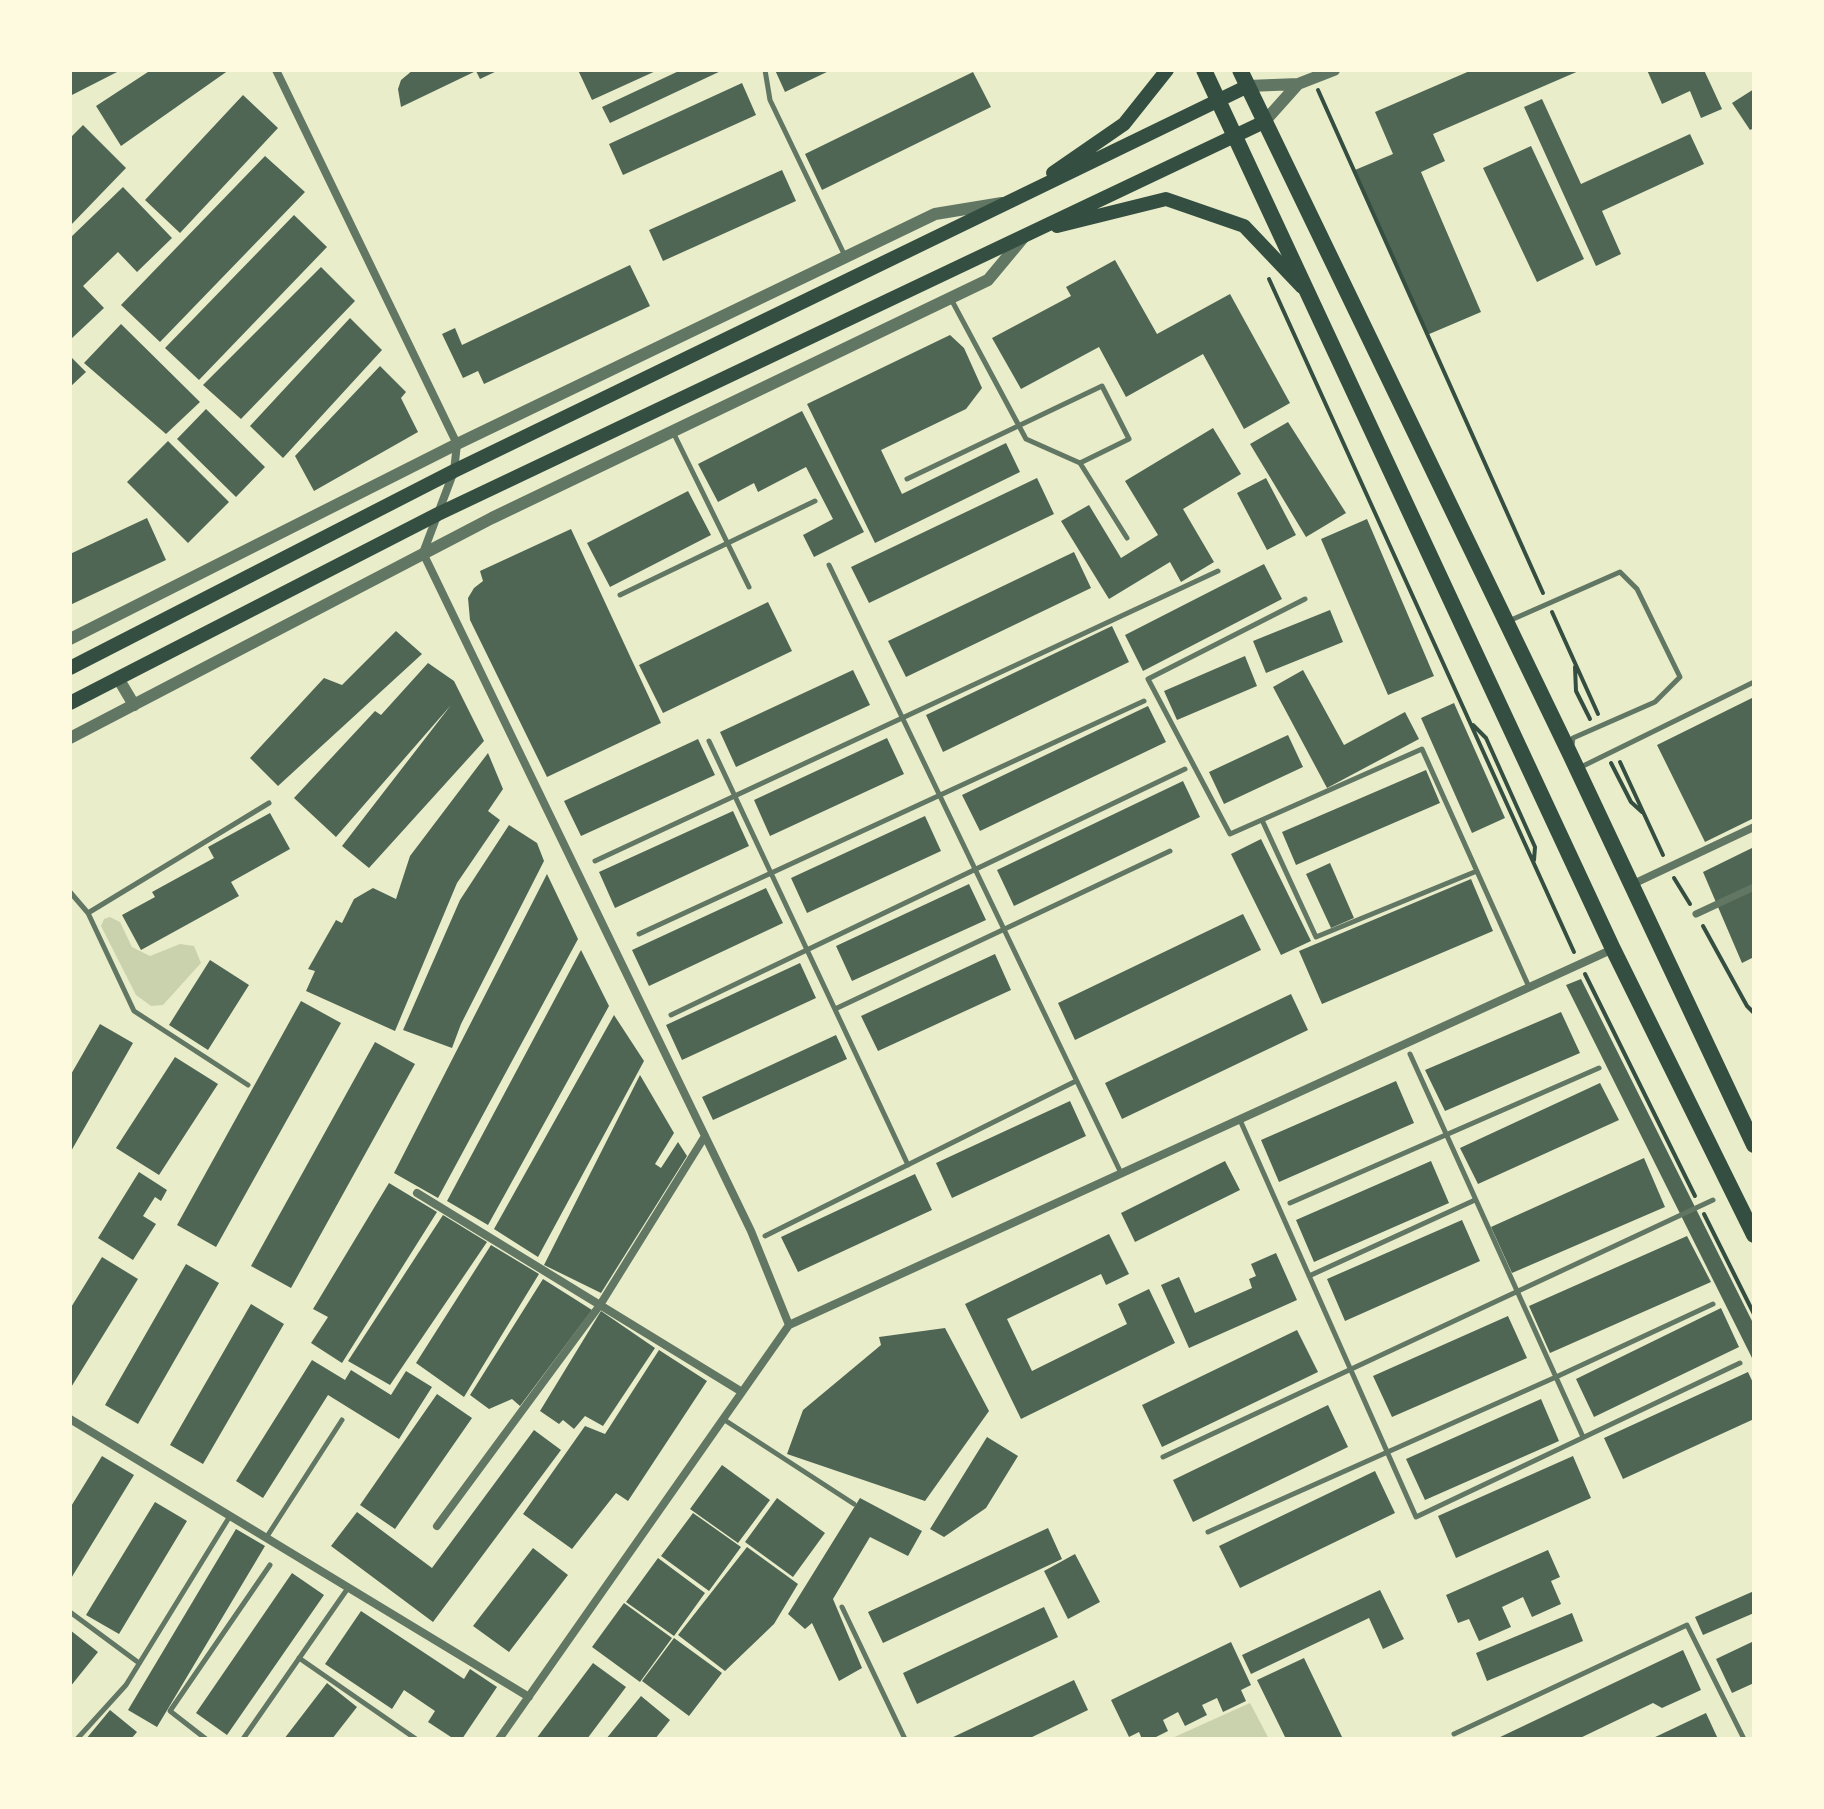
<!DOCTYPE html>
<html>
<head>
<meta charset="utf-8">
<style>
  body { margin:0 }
  #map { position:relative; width:1824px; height:1809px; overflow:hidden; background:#e9edc9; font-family:"DM Sans",sans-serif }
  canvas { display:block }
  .frame { position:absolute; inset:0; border:72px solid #fefae0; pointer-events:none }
</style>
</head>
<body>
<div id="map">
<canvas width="1824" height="1809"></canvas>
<div class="frame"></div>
</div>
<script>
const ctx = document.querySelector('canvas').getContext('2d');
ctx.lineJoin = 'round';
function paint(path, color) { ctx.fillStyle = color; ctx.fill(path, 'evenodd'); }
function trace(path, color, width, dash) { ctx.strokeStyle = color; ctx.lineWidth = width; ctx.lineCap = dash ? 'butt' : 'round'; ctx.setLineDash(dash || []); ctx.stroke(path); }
const green = new Path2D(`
  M110 917 120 922 132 947 150 956 180 944 194 946 201 963 163 1005 151 1006 136 995 101 926 104 919Z
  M1250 1703 1269 1739H1170Z`);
const building = new Path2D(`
  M70 70H121L70 96Z
  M151 70H229L121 146 96 106Z
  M413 70H499L480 79 476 71 401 107 398 89 401 80Z
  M578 70H658L592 100Z
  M681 70H723L610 123 602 107Z
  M775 70H831L785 92Z
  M1472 70H1581L1433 134 1445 161 1421 172 1481 312 1427 335 1355 170 1393 154 1375 112Z
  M1647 70H1704L1722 109 1701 118 1690 91 1662 104Z
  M973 72 991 107 822 190 805 154Z
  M742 83 756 115 623 175 609 144Z
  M1754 89V128L1750 130 1732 103Z
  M243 95 278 128 180 233 145 200Z
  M1542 99 1581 184 1690 134 1704 164 1602 211 1621 254 1596 266 1524 107Z
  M83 125 126 168 70 226V138Z
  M1531 146 1584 259 1537 282 1483 168Z
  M265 156 305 192 160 342 121 305Z
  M782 170 796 201 663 261 649 230Z
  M123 187 172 238 137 272 118 252 83 286 104 308 70 340V238Z
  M294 215 327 247 199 380 165 348Z
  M1115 260 1157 334 1230 294 1290 403 1244 429 1203 354 1126 397 1099 347 1021 389 992 338 1071 296 1066 287Z
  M630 265 650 306 484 384 478 371 463 378 442 334 455 328 462 345Z
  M321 267 355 301 241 419 203 385Z
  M350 318 382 350 283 458 250 426Z
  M121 324 200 402 166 434 84 363Z
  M950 335 964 348 982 388 966 409 881 450 902 494 1006 443 1020 472 875 543 807 404Z
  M70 356 86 372 70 387Z
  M380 366 406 392 401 398 418 432 314 491 295 456Z
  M206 409 265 467 236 497 177 439Z
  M802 411 864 532 814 557 803 535 833 519 806 467 758 492 754 483 718 502 698 464Z
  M1288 422 1346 513 1306 537 1250 444Z
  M1213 428 1241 474 1183 509 1214 562 1181 582 1170 562 1109 599 1061 521 1089 505 1121 558 1158 535 1125 481Z
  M168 441 229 502 188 543 127 482Z
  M1037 478 1054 514 869 603 851 567Z
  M1266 478 1296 535 1267 550 1237 493Z
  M688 491 711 535 610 587 587 543Z
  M147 518 166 560 70 605V554Z
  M1367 519 1434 676 1388 695 1321 539Z
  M571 529 661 723 547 777 470 620 468 598 474 588 483 581 480 571Z
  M1074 552 1091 588 906 677 888 641Z
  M1264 564 1282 599 1143 671 1125 635Z
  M768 602 792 651 663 713 639 665Z
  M1330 610 1343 642 1266 673 1253 641Z
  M1112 626 1129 662 943 752 926 715Z
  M396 631 422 654 278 786 250 758 324 678 342 685Z
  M1245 656 1257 686 1177 720 1164 691Z
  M428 663 454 681 484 741 369 868 342 846 451 705 336 837 294 798 375 711 381 715Z
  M853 670 870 705 736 767 720 732Z
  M1303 670 1344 745 1405 712 1419 739 1327 788 1273 687Z
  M1754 697V818L1705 842 1657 745Z
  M1454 703 1505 818 1472 833 1421 718Z
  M1148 706 1166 742 980 831 962 795Z
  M1288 735 1303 767 1224 804 1209 772Z
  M887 738 904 774 770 836 754 800Z
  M698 739 715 775 581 836 564 801Z
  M488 753 503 789 488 811 500 820 457 883 395 1031 306 991 315 971 308 969 336 920 342 923 354 899 373 888 396 899 410 856Z
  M1426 770 1440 803 1296 865 1282 832Z
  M1183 781 1200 817 1014 906 997 870Z
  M733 811 749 846 615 908 599 872Z
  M270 813 290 849 231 882 239 896 141 950 122 915 155 897 152 892 214 858 208 847Z
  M925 816 941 851 807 913 791 878Z
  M509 825 537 843 544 861 461 1024 452 1048 403 1030 460 900Z
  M1261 839 1311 941 1281 955 1231 854Z
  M1754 847V957L1742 963 1703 872Z
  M1330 863 1354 918 1331 928 1306 874Z
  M547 874 578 939 438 1198 394 1173Z
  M1471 879 1493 931 1322 1004 1299 951Z
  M969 884 986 920 852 981 836 946Z
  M766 888 783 923 649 986 632 950Z
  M1243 914 1261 950 1075 1040 1058 1003Z
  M581 950 609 1006 488 1225 447 1201Z
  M995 954 1011 990 878 1051 861 1016Z
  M210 960 249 985 208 1050 169 1025Z
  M800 963 816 998 682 1060 666 1025Z
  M1581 979 1754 1325V1362L1566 985Z
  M1291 994 1308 1030 1122 1119 1105 1083Z
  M301 1001 341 1023 216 1247 177 1225Z
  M1561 1012 1580 1053 1445 1111 1425 1070Z
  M614 1015 644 1061 538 1257 494 1229Z
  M100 1024 133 1043 70 1153V1076Z
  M836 1035 847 1059 713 1120 702 1097Z
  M375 1042 415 1064 291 1288 251 1266Z
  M175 1057 218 1084 159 1175 116 1148Z
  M640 1075 674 1133 655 1164 661 1168 678 1142 687 1156 601 1293 544 1265Z
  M1396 1081 1414 1123 1279 1182 1261 1140Z
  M1600 1083 1619 1120 1478 1184 1460 1148Z
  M1070 1101 1086 1136 952 1198 936 1163Z
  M1644 1158 1665 1207 1512 1273 1491 1227Z
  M1225 1161 1240 1190 1135 1242 1121 1213Z
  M1431 1161 1449 1203 1314 1262 1296 1220Z
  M139 1172 167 1190 161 1201 155 1197 143 1216 156 1224 133 1260 98 1238Z
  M915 1174 932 1210 798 1272 781 1237Z
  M389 1183 437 1212 342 1363 311 1343 328 1317 313 1309Z
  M443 1215 487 1242 390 1385 348 1361Z
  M1462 1220 1480 1261 1345 1321 1327 1279Z
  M1109 1234 1129 1274 1106 1285 1101 1274 1007 1319 1032 1371 1127 1324 1118 1304 1149 1289 1175 1343 1021 1419 965 1304Z
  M1687 1236 1711 1282 1550 1353 1529 1306Z
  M491 1245 539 1274 464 1397 416 1363Z
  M1276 1253 1297 1300 1189 1348 1161 1285 1179 1277 1195 1313 1252 1288 1249 1279 1256 1276 1251 1264Z
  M102 1257 138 1279 70 1389V1309Z
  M186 1264 219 1283 138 1424 105 1405Z
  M543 1279 592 1310 520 1406 512 1399 489 1409 470 1395Z
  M251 1304 284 1324 203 1464 170 1445Z
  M1721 1308 1739 1347 1594 1417 1576 1379Z
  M601 1311 655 1348 603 1426 585 1416 574 1429 563 1420 559 1424 540 1411Z
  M1508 1316 1527 1358 1392 1417 1373 1376Z
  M945 1328 989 1411 925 1501 787 1454 803 1410 881 1345 879 1337Z
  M1297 1330 1318 1372 1162 1447 1142 1405Z
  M659 1350 707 1381 628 1501 616 1493 572 1549 523 1514 585 1426 605 1434Z
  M312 1360 345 1380 351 1370 391 1395 406 1371 432 1387 399 1439 328 1395 263 1498 236 1481Z
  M1748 1372 1754 1385V1419L1623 1479 1604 1438Z
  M437 1394 472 1418 395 1529 360 1505Z
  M1541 1399 1559 1441 1425 1500 1406 1459Z
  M1328 1405 1348 1447 1193 1522 1173 1480Z
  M534 1430 561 1450 433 1622 331 1546 357 1512 432 1568Z
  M987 1437 1018 1456 986 1508 944 1537 930 1529Z
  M102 1456 134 1475 70 1580V1508Z
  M1573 1456 1591 1498 1456 1558 1438 1516Z
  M722 1465 770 1500 738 1543 690 1509Z
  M1375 1471 1395 1513 1240 1588 1219 1546Z
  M777 1498 825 1533 793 1577 745 1542Z
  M860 1498 922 1531 908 1556 870 1537 833 1599 862 1668 839 1681 812 1623 805 1629 788 1614Z
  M155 1502 187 1521 119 1634 86 1615Z
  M693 1513 741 1547 709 1591 661 1556Z
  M1048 1528 1062 1559 883 1643 868 1612Z
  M236 1529 265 1546 157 1727 128 1710Z
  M747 1547 798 1584 774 1624 725 1671 678 1635Z
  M533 1548 568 1575 509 1652 473 1626Z
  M1548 1550 1560 1577 1551 1581 1561 1604 1532 1617 1523 1597 1502 1607 1511 1627 1479 1641 1469 1619 1458 1623 1446 1595Z
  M1075 1554 1100 1602 1068 1619 1044 1571Z
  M658 1558 705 1593 674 1636 626 1602Z
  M292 1573 324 1595 227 1735 196 1713Z
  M1380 1590 1404 1639 1383 1649 1369 1618 1251 1674 1242 1655Z
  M1754 1591V1613L1703 1635 1695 1617Z
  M624 1603 672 1638 640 1682 592 1647Z
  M1044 1607 1058 1637 917 1704 903 1673Z
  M361 1611 464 1679 470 1669 497 1687 462 1739H454L428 1722 435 1711 404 1690 392 1709 325 1664Z
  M1572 1613 1583 1641 1487 1681 1476 1653Z
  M70 1630 98 1652 70 1687Z
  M674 1638 722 1673 689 1716 642 1681Z
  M1754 1641V1683L1732 1693 1716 1659Z
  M1231 1642 1251 1685 1241 1690 1246 1701 1223 1712 1217 1698 1202 1705 1207 1715 1185 1726 1178 1712 1163 1720 1168 1731 1152 1739H1142L1139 1732 1129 1737 1111 1700Z
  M1683 1650 1701 1690 1662 1708 1653 1703 1578 1739H1496Z
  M1304 1658 1343 1739H1286L1257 1680Z
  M593 1663 626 1687 587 1739H536Z
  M1074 1680 1088 1710 1028 1739H949Z
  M327 1683 357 1707 332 1739H284Z
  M641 1696 670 1720 655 1739H606Z
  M110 1710 137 1732 131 1739H86Z
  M1706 1713 1718 1739H1651Z`);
const path = new Path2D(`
  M1318 90 1543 593
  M1269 279 1574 952
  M1552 612 1598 714
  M1575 667 1576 691 1590 719
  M1473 725 1486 738 1535 847 1534 860
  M1620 762 1663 855
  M1611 763 1631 802 1642 812
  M1674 878 1690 904
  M1703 926 1747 1006 1754 1013
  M1585 974 1695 1196
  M1704 1214 1754 1314`);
const service = new Path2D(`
  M765 70 770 100 845 256
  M951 299 1026 439 1080 463 1127 538
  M673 432 749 587
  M907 479 1102 386 1129 439 1080 463
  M829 565 1121 1173
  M620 595 815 501
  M1305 599 1148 679 1230 834 1422 749 1529 987
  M1511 620 1620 572 1637 589 1680 677 1655 702 1573 738 1572 745
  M709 741 908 1165
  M1581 767 1754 682
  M1262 820 1316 937 1477 871
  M595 861 1218 571
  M70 892 88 913 269 803
  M88 913 134 1011 248 1085
  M639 934 1144 701
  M835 1009 1170 851
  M671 1015 1185 769
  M1410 1054 1583 1437
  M1240 1120 1416 1517 1740 1363
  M1290 1203 1599 1068
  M765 1236 1076 1081
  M1309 1276 1475 1200
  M723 1419 854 1504
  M1163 1457 1713 1200
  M1208 1532 1556 1377 1713 1304
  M266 1538 342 1420
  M842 1607 905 1739
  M70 1612 139 1663
  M299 1658 416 1739
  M1454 1734 1687 1625 1744 1739
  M77 1739 126 1685 230 1516
  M206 1739 170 1711 270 1565
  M243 1739 348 1588`);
const pedestrian = new Path2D(`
  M1696 914 1754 887`);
const minor = new Path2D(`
  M276 70 457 444 454 471 423 553 751 1231 789 1325
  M1631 885 1754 827
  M417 1193 742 1392
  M70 1419 529 1697
  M437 1526 600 1305 705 1136
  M499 1739 789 1325 1613 949`);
const tertiary = new Path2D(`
  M1248 86 1298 84 1334 70
  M1264 122 1298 84
  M70 639 457 444 935 214 1002 203
  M118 678 134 705
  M70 738 492 518 988 280 1023 238`);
const secondary = new Path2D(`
  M1053 173 1124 124 1167 70
  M1057 226 1166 199 1244 226 1302 287
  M70 668 454 471 1248 86
  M70 703 438 514 1264 122`);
const trunk = new Path2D(`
  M1204 70 1613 949 1754 1235
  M1240 70 1570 754 1754 1145`);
paint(green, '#cad2ad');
paint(building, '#4f6655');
trace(path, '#344e41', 4);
trace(service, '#617663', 5);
trace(pedestrian, '#617663', 7);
trace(minor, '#617663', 8);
trace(tertiary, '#617663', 12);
trace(secondary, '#344e41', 14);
trace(trunk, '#344e41', 16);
</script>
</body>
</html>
